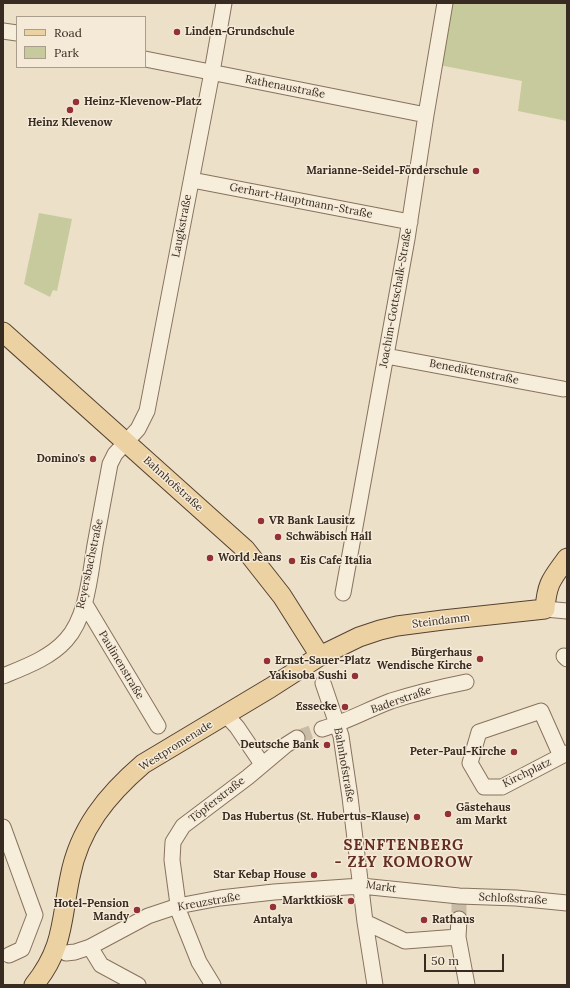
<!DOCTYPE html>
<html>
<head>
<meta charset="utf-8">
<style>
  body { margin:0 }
  #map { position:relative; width:570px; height:988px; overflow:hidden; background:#ece0c8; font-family:Lora,serif }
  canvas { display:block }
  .frame { position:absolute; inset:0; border:4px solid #382b21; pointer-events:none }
  .legend { position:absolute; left:16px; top:16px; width:130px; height:52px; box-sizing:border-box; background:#f4ead7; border:1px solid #a99e8e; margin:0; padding:5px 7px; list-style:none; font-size:12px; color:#382b21 }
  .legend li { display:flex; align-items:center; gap:8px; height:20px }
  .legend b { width:20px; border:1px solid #a99e8e }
  .scale { position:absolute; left:424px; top:954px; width:80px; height:18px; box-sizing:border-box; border:2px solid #382b21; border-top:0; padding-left:5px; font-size:12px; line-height:14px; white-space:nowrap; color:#382b21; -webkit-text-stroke:3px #f4ead7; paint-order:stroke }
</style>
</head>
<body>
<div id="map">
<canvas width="570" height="988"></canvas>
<div class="frame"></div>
<ul class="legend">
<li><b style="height:5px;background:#ecd2a3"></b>Road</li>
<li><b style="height:11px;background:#c7ca9c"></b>Park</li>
</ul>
<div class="scale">50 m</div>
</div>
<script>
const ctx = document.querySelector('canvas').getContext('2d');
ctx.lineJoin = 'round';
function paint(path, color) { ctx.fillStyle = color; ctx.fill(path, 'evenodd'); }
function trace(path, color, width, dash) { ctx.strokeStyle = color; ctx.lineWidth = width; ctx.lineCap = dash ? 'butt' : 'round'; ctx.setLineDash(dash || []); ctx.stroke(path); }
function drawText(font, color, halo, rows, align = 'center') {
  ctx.font = font + ' Lora,serif'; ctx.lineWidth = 3; ctx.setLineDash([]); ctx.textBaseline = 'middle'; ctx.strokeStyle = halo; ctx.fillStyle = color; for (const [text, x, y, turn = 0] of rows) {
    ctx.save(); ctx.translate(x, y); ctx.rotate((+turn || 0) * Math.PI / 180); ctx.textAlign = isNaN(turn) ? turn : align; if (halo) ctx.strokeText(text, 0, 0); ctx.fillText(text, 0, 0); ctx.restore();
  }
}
const green = new Path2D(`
  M451 3H567V121L518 111 522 81 439 65Z
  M39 213 72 219 57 291 53 290 50 297 24 284Z`);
const minorTunnel = new Path2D(`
  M297 738 322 729
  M459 919V904`);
const minor = new Path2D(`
  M3 31 17 33
  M145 59 426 115
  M192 180 410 222
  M386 356 563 389
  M343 593 407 239 426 115 445 3
  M85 604 158 726
  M545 609 567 611
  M564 656 567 659
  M3 676C25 667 50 658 66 640 87 617 90 575 95 545 100 518 105 491 110 464L115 454 138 429 147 411 212 72 224 3
  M323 683 341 736 350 797 365 922 375 985
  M226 715 237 727 262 764
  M322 729C346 722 367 710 391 701 416 693 441 687 466 682
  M561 756 541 711 479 732 470 763 484 787H502L567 753
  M3 827 35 915 22 949 9 955
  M459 919 458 937 467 985
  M365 922 405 941 458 937
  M90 947 101 965 138 985
  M66 953 75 952 90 947 148 916 178 906 220 898 274 892 361 886 459 896 516 898 567 903
  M213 985 199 962 179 912 172 860 173 842 183 826 248 777 286 745 297 738`);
const major = new Path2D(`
  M3 332 245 549 282 596 320 656
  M34 985C64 948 61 920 70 877 79 829 107 795 143 764L270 688 320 656 359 637 380 630 397 626 443 620 545 609C547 582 552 579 567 558`);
const markers = [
  [177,32,4,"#933136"],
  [76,102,4,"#933136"],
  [70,110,4,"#933136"],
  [476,171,4,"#933136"],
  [93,459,4,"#933136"],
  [261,521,4,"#933136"],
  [278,537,4,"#933136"],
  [210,558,4,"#933136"],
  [292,561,4,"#933136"],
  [480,659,4,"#933136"],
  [267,661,4,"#933136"],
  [355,676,4,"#933136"],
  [345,707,4,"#933136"],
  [327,745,4,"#933136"],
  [514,752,4,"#933136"],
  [448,814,4,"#933136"],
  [417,817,4,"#933136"],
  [314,875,4,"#933136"],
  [351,901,4,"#933136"],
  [273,907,4,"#933136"],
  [137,910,4,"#933136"],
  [424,920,4,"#933136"]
];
const poiNames = [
  ["Linden-Grundschule",185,32,"left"],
  ["Heinz-Klevenow-Platz",84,102,"left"],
  ["Heinz Klevenow",70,123,"center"],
  ["Marianne-Seidel-Förderschule",468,171],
  ["Domino's",85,459],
  ["VR Bank Lausitz",269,521,"left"],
  ["Schwäbisch Hall",286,537,"left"],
  ["World Jeans",218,558,"left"],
  ["Eis Cafe Italia",300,561,"left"],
  ["Bürgerhaus",472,653],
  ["Wendische Kirche",472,666],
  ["Ernst-Sauer-Platz",275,661,"left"],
  ["Yakisoba Sushi",347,676],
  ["Essecke",337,707],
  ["Deutsche Bank",319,745],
  ["Peter-Paul-Kirche",506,752],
  ["Gästehaus",456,808,"left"],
  ["am Markt",456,821,"left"],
  ["Das Hubertus (St. Hubertus-Klause)",409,817],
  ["Star Kebap House",306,875],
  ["Marktkiosk",343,901],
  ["Hotel-Pension",129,904],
  ["Mandy",129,917],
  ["Antalya",273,920,"center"],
  ["Rathaus",432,920,"left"]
];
const streetNames = [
  ["Rathenaustraße",285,87,11],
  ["Gerhart-Hauptmann-Straße",301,201,11],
  ["Laugkstraße",182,226,-79],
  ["Joachim-Gottschalk-Straße",396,298,-80],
  ["Benediktenstraße",474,372,11],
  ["Bahnhofstraße",173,484,42],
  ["Reyersbachstraße",90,564,-78],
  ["Steindamm",441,621,-7],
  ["Paulinenstraße",121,665,59],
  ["Baderstraße",401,700,-19],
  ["Westpromenade",176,746,-32],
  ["Bahnhofstraße",344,765,80],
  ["Kirchplatz",527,773,-26],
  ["Töpferstraße",217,800,-38],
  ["Markt",381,887,8],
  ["Schloßstraße",513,899,3],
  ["Kreuzstraße",209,902,-10]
];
const districtNames = [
  ["SENFTENBERG",404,846],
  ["- ZŁY KOMOROW",404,863]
];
paint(green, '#c7ca9c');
trace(minorTunnel, '#c8bca7', 15, [15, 8]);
trace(minor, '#87725e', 17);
trace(major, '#564132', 21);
trace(minor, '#f7eddb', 15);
trace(major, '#ecd2a3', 19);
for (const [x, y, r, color] of markers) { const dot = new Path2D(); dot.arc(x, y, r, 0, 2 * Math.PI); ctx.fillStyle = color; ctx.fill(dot); trace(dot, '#f4ead7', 1.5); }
drawText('bold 11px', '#382b21', '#f4ead7', poiNames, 'right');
drawText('11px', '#382b21', '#f4ead7', streetNames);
ctx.letterSpacing = '1px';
drawText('bold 15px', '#632d22', '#f4ead7', districtNames);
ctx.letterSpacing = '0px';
</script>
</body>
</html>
